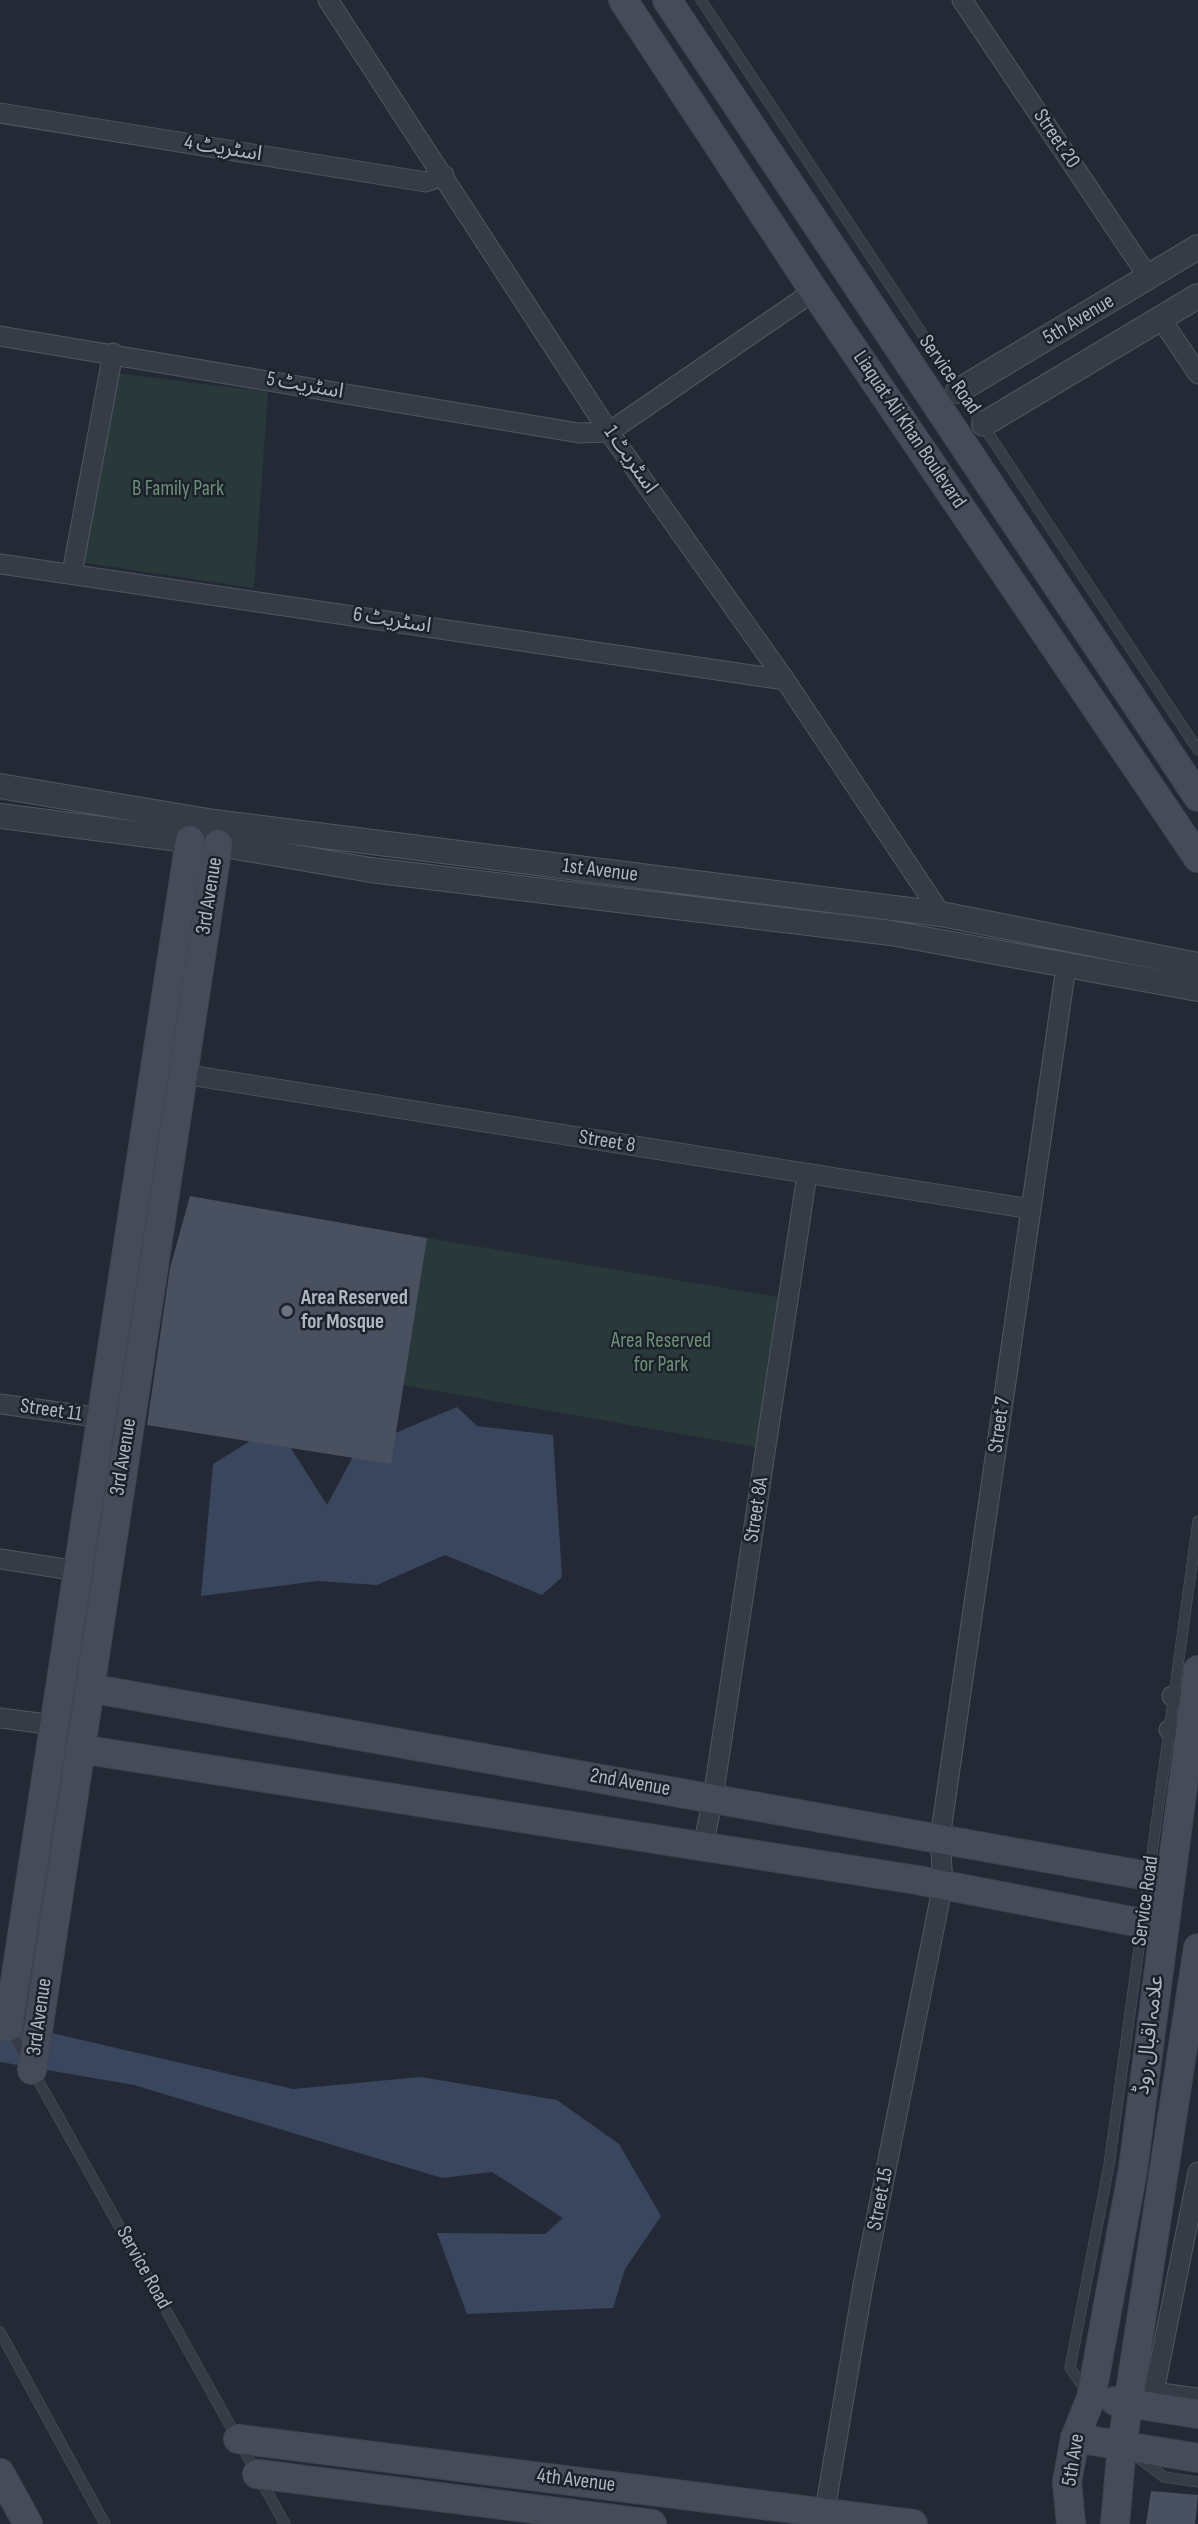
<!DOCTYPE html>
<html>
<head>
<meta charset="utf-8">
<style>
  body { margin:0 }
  canvas { display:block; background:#232935 }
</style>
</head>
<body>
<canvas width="1198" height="2524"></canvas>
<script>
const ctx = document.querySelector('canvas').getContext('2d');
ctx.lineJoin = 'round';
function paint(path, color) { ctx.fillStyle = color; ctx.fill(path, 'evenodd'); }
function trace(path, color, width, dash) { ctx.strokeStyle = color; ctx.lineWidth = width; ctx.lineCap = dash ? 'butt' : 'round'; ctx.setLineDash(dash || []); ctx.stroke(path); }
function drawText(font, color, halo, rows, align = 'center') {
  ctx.font = font + ' "Sofia Sans Condensed","Noto Sans Arabic",sans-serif'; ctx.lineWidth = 5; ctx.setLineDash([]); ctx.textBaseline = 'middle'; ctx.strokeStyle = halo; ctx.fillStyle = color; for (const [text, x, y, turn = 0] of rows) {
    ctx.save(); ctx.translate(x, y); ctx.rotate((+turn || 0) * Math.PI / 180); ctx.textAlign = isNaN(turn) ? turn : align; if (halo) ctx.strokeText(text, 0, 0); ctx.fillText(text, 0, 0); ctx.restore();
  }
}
const green = new Path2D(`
  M115 373 268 392 254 588 79 562Z
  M427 1238 789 1299 766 1449 403 1385Z`);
const water = new Path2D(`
  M457 1407 477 1426 553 1435 562 1577 542 1595 445 1555 377 1585 318 1581 201 1596 213 1464 276 1425 327 1505 357 1449Z
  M0 2021 293 2089 421 2077 557 2100 619 2144 661 2216 625 2269 613 2308 467 2314 437 2233 545 2234 563 2218 492 2172 442 2178 134 2085 0 2062Z`);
const building = new Path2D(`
  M190 1196 427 1238 391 1464 147 1425 170 1268Z
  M1151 2491 1198 2495 1195 2524H1146Z`);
const service = new Path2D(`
  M701 0 1198 750
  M9 2028 285 2524
  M0 2332 105 2524
  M1087 2392 1070 2368 1109 2165 1198 1521
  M1136 2456 1164 2477 1198 2482`);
const minor = new Path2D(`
  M328 0 609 432 785 680 941 914
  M962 0 1149 278
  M0 113 426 182 444 175
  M1161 319 1198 374
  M0 336 579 433 609 432 814 291
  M0 564 785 680
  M72 573 113 353
  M183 1074 1031 1209
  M0 1404 102 1418
  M0 1559 78 1571
  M1172 1696 1198 1701
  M0 1718 55 1725
  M1169 1730 1198 1733
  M703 1846 713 1798 807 1174
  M1198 2172 1154 2392 1198 2398
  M824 2516 863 2285 943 1884 940 1838 1066 967`);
const tertiary = new Path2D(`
  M958 391 1198 247
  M984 424 1198 296
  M0 786 214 822 941 914 1198 965
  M0 816 218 844 371 870 891 933 1198 989`);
const secondary = new Path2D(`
  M623 0 814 291 1198 858
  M667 0 1198 797
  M89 1688 1170 1880
  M80 1749 917 1880 1162 1927
  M8 2027 190 840
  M32 2070 218 844
  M1115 2401 1198 2414
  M1075 2438 1198 2458
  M238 2439 913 2524
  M0 2473 28 2524
  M257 2474 652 2524
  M1071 2524 1067 2482 1075 2438 1091 2398 1133 2169 1198 1670
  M1115 2524 1122 2445 1198 1948`);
const markers = [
  [287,1311,7,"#6b7280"]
];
const streetNames = [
  ["Street 20",1056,139,56],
  ["اسٹریٹ 4",223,149,9],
  ["5th Avenue",1079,320,-31],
  ["Service Road",949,375,55],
  ["اسٹریٹ 5",305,386,10],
  ["Liaquat Ali Khan Boulevard",909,430,56],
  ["اسٹریٹ 1",630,460,55],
  ["اسٹریٹ 6",392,621,9],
  ["1st Avenue",600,871,7],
  ["3rd Avenue",210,896,-81],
  ["Street 8",607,1142,9],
  ["Street 11",51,1411,8],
  ["Street 7",1000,1425,-82],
  ["3rd Avenue",124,1457,-81],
  ["Street 8A",757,1510,-81],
  ["2nd Avenue",630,1783,10],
  ["Service Road",1146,1901,-82],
  ["3rd Avenue",40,2017,-82],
  ["علامہ اقبال روڈ",1150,2035,-83],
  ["Street 15",881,2199,-79],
  ["Service Road",143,2268,61],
  ["5th Ave",1074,2460,-81],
  ["4th Avenue",576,2481,7]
];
const parkNames = [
  ["B Family Park",178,490],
  ["Area Reserved",661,1342],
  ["for Park",661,1366]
];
const poiNames = [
  ["Area Reserved",301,1299],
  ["for Mosque",301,1323]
];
paint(green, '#29393a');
paint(water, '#3a465d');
paint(building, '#49505f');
trace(service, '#515661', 11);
trace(minor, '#515661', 21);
trace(tertiary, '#515661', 26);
trace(secondary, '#3f454f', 30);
trace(service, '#363c46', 10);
trace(minor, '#363c46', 19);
trace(tertiary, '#363c46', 24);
trace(secondary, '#454b58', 28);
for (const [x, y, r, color] of markers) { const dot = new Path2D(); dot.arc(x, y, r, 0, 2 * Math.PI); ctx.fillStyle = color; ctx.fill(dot); trace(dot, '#1c212b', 2.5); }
drawText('21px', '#b1b6c2', '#1c212b', streetNames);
drawText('21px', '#6b9076', '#1c212b', parkNames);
drawText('bold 21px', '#b1b6c2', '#1c212b', poiNames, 'left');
</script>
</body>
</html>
